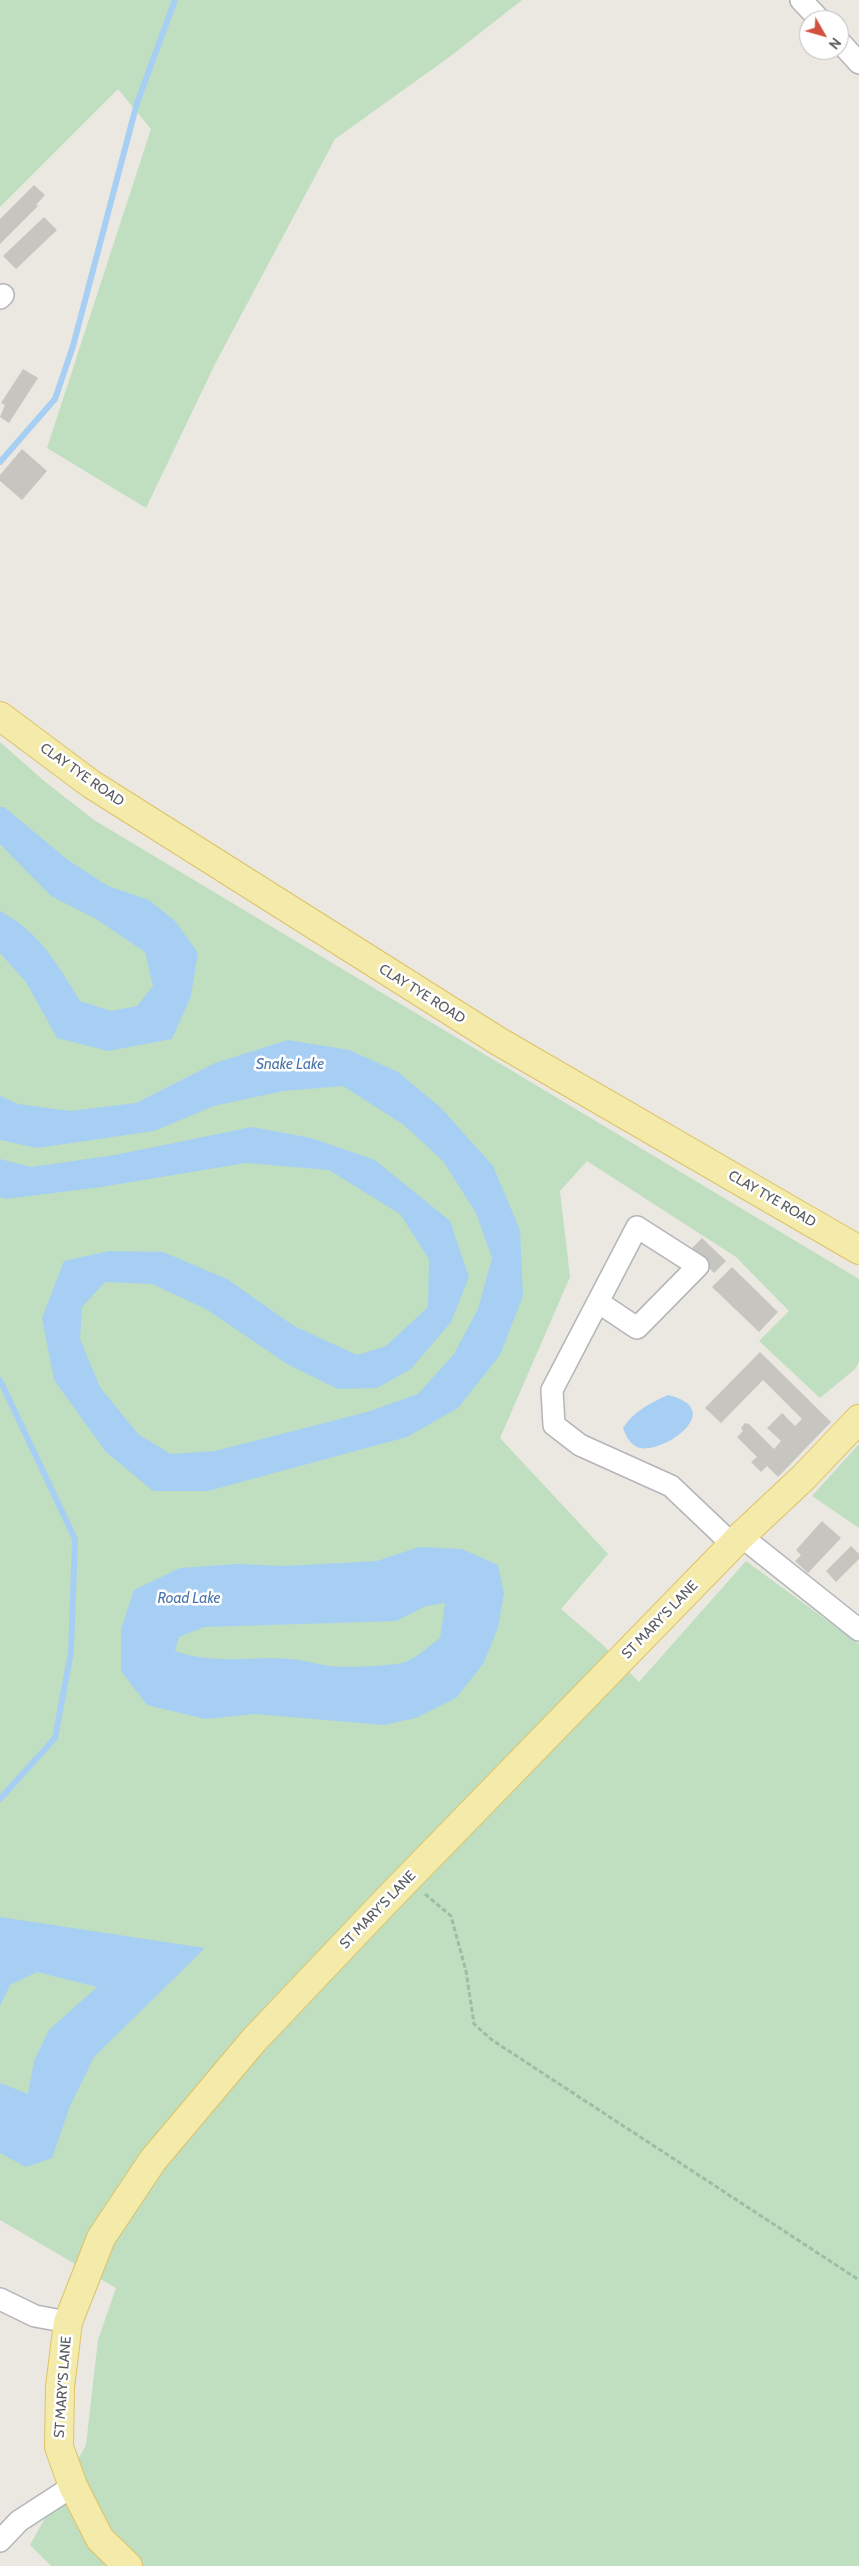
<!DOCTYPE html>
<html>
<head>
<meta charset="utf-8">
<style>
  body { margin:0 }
  #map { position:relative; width:859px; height:2566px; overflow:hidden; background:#eae8e0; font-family:Cabin,sans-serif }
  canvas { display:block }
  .north { position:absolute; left:799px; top:10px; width:50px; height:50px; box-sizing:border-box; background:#fff; border:1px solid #bdbdbf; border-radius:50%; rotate:128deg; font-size:14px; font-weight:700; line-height:20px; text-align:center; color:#595b5f }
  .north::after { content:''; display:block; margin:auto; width:18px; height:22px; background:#d2503e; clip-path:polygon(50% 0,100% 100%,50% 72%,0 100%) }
</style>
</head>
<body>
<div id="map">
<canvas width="859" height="2566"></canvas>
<div class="north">N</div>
</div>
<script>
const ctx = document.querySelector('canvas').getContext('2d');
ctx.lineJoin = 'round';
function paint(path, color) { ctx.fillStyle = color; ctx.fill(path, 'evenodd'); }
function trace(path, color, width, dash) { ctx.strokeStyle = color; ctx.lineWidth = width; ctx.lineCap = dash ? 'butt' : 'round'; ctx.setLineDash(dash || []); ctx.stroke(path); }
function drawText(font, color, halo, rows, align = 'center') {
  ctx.font = font + ' Cabin,sans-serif'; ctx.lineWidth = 5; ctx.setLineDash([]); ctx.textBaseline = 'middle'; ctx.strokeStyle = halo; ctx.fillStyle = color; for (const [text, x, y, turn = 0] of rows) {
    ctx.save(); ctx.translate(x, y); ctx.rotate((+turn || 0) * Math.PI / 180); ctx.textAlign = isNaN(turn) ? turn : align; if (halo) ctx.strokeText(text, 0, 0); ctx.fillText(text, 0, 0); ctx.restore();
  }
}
const green = new Path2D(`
  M0 0H522L448 58 335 139 216 362 146 508 47 448 151 129 118 89 0 207Z
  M0 742 43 780 94 820 859 1279V1362L855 1369 820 1398 759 1341 789 1311 736 1257 587 1161 560 1191 570 1277 500 1438 608 1554 561 1609 602 1644 639 1682 746 1561 859 1644V2566H51L30 2545 86 2445 98 2340 116 2288 0 2220Z
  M859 1444V1528L812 1496Z`);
const water = new Path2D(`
  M0 807H4L68 860 108 886 149 900 175 921 198 953 191 996 172 1039 108 1051 57 1038 26 982 0 953V911C39 931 58 965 80 1001L111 1011 137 1006 153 986 145 952 96 919 51 896 0 844Z
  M288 1040 349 1050 398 1072 441 1108 493 1166 520 1230 523 1296 500 1355 458 1408 407 1437 208 1491H153L106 1452 54 1380 42 1318 64 1261 109 1251 163 1252 227 1279 294 1326 357 1355 386 1346 428 1307 429 1259 400 1214 329 1170 246 1163 101 1187 6 1199 0 1197V1159L31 1167 115 1155 252 1127 311 1138 375 1160 450 1221 469 1277 451 1322 411 1369 377 1388 338 1389 287 1364 206 1309 152 1284 105 1282 82 1307 80 1339 100 1387 138 1434 171 1454 215 1451 367 1412 418 1394 454 1354 478 1309 492 1258 476 1213 443 1161 404 1125 343 1086 283 1091 214 1106 154 1131 37 1148 0 1140V1096L18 1104 70 1111 136 1103 215 1063Z
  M668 1395C730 1410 659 1457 637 1447 629 1443 626 1436 623 1428 634 1411 650 1403 668 1395Z
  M419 1547 462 1549 498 1565 504 1593 498 1628 483 1664 456 1698 416 1718 384 1725 255 1714 205 1719 147 1705 121 1671V1629L134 1590 180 1568 237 1564 285 1566 377 1561ZM445 1603 440 1638C429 1646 416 1659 402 1663 388 1666 343 1668 329 1666 317 1664 304 1660 292 1659 252 1656 213 1665 175 1651L179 1637 204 1627 396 1621 426 1606Z
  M0 1917 205 1948 94 2057 70 2106 52 2158 26 2167 0 2153V2083L28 2094 34 2061 49 2030 97 1987 37 1972 10 1985 0 2006Z`);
const stream = new Path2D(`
  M0 462 55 399 73 346 137 103 175 0
  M0 1380 75 1539 71 1652 55 1738 0 1799`);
const building = new Path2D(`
  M34 185 45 195 36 205 38 206 0 244V219Z
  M44 217 57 230 16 269 3 256Z
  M23 369 38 378 9 423 0 417 5 405 1 403Z
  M22 449 47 471 22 500 0 481V475Z
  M702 1238 726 1261 714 1273 690 1250Z
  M732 1267 778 1312 759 1332 712 1287Z
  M760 1352 831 1422 778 1477 767 1466 761 1472 751 1462 757 1457 737 1437 743 1431 741 1428 745 1423 749 1424 774 1449 781 1441 767 1428 782 1413 795 1426 802 1419 763 1380 721 1423 705 1408Z
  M822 1521 841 1538 808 1573 795 1561 801 1555 796 1550Z
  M851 1546 859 1554V1559L836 1582 826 1571Z`);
const path = new Path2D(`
  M425 1894 451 1916 466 1971 474 2024 492 2040 859 2280`);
const minor = new Path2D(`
  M801 0 820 20
  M839 41 859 63
  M0 298 3 295
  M598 1302 637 1328 698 1266 637 1227 552 1390 554 1425 580 1445 671 1486 733 1545
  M741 1536 859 1630
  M0 2299 35 2316 68 2322
  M0 2541 19 2521 73 2486`);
const major = new Path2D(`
  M0 716 91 784 498 1041 859 1250
  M128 2566 100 2539 73 2486 59 2447 60 2387 68 2322 101 2238 153 2160 254 2040 384 1903 741 1536 804 1477 859 1419`);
const streetNames = [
  ["CLAY TYE ROAD",82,775,35],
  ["CLAY TYE ROAD",422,994,32],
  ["CLAY TYE ROAD",772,1199,30],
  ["ST MARY'S LANE",660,1620,-46],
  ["ST MARY'S LANE",378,1910,-46],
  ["ST MARY'S LANE",63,2387,-86]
];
const waterNames = [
  ["Snake Lake",290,1065],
  ["Road Lake",189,1599]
];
paint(green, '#bfdfc0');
paint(water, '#a7cff3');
trace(stream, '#a7cff3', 6);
paint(building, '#c7c5bf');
trace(minor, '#b3b5b9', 24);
trace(major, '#dec265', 30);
trace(path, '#9abfa6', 3, [5, 2.5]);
trace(minor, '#fff', 21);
trace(major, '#f4ebab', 28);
drawText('14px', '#595b5f', '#fff', streetNames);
drawText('italic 15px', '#4b75aa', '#fff', waterNames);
</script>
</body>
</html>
